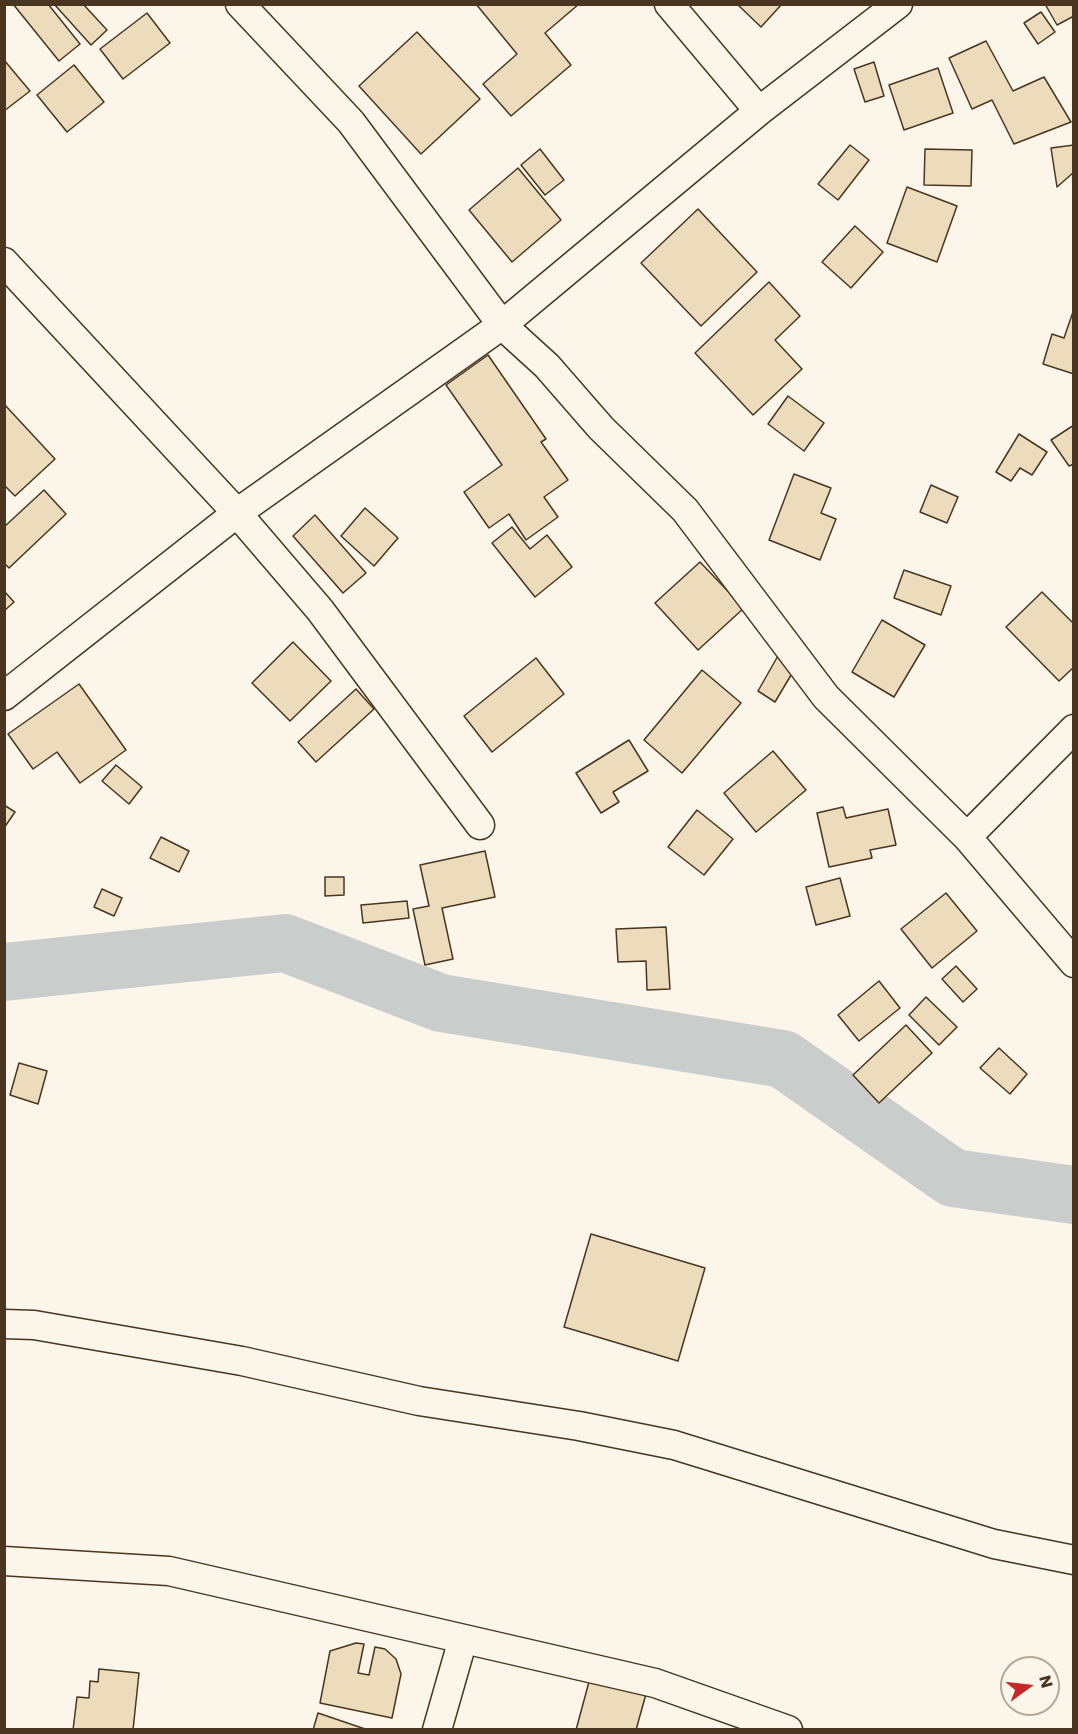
<!DOCTYPE html>
<html>
<head>
<meta charset="utf-8">
<style>
  body { margin:0 }
  #map { position:relative; width:1078px; height:1734px; overflow:hidden; background:#fbf6e9; font-family:Poppins,sans-serif }
  canvas { display:block }
  .frame { position:absolute; inset:0; border:6px solid #4a3520; pointer-events:none }
  .north { position:absolute; left:1000px; top:1656px; width:60px; height:60px; box-sizing:border-box; background:#fbf6e9; border:2px solid #b4a999; border-radius:50%; rotate:75deg; font-size:16px; font-weight:700; line-height:24px; text-align:center; color:#4a3520 }
  .north::after { content:''; display:block; margin:auto; width:21px; height:27px; background:#c62828; clip-path:polygon(50% 0,100% 100%,50% 72%,0 100%) }
</style>
</head>
<body>
<div id="map">
<canvas width="1078" height="1734"></canvas>
<div class="frame"></div>
<div class="north">N</div>
</div>
<script>
const ctx = document.querySelector('canvas').getContext('2d');
ctx.lineJoin = 'round';
function trace(path, color, width, dash) { ctx.strokeStyle = color; ctx.lineWidth = width; ctx.lineCap = dash ? 'butt' : 'round'; ctx.setLineDash(dash || []); ctx.stroke(path); }
function paint(path, color) { ctx.fillStyle = color; ctx.fill(path, 'evenodd'); }
const river = new Path2D(`
  M4 972 285 943 441 1003 783 1059 953 1178 1074 1195`);
const building = new Path2D(`
  M13 4H48L80 44 59 61Z
  M54 4H83L107 30 91 45Z
  M476 4H579L545 33 571 65 511 116 483 84 517 54Z
  M737 4H782L761 27Z
  M1045 4H1074V16L1057 25Z
  M1041 12 1055 32 1038 44 1024 23Z
  M147 13 170 43 123 79 100 49Z
  M417 32 480 99 421 154 359 86Z
  M986 41 1013 91 1044 77 1071 122 1014 144 992 100 972 109 949 58Z
  M4 60 30 91 4 111Z
  M874 62 884 96 865 102 854 69Z
  M74 65 104 102 67 132 37 95Z
  M938 68 953 113 904 130 889 85Z
  M850 145 869 160 838 200 818 184Z
  M1074 145V172L1057 187 1051 148Z
  M540 149 564 180 545 195 521 165Z
  M925 149 972 150 971 186 924 185Z
  M518 168 561 220 512 262 469 210Z
  M907 187 957 206 937 262 887 243Z
  M698 209 757 272 701 326 641 263Z
  M855 226 883 252 851 288 822 262Z
  M769 282 800 316 775 340 802 369 753 415 695 353Z
  M1074 309V374L1043 364 1052 334 1064 338Z
  M488 355 546 439 541 442 568 480 544 497 558 517 526 540 509 514 489 528 464 492 502 465 446 385Z
  M788 396 824 423 804 451 768 424Z
  M4 404 55 459 15 496 4 485Z
  M1074 425V464L1069 466 1051 440Z
  M1019 434 1047 452 1032 475 1020 468 1011 481 996 472Z
  M794 474 831 488 821 513 836 519 820 560 769 540Z
  M931 485 958 497 947 523 920 512Z
  M44 490 66 514 9 568 4 563V527Z
  M365 508 398 538 374 566 341 536Z
  M315 515 366 573 343 593 293 536Z
  M512 527 530 549 547 535 572 567 535 597 492 543Z
  M700 562 744 608 698 650 655 603Z
  M904 570 951 586 941 615 894 598Z
  M4 591 14 602 4 611Z
  M1042 592 1074 624V667L1059 681 1006 627Z
  M882 620 925 645 894 697 852 672Z
  M293 642 331 681 290 721 252 683Z
  M779 654 797 665 775 702 758 691Z
  M536 658 564 694 492 752 464 716Z
  M702 670 741 703 682 773 644 740Z
  M79 684 126 750 80 783 57 752 33 769 8 734Z
  M356 689 374 709 316 762 298 742Z
  M629 740 648 771 613 792 619 802 601 813 576 773Z
  M773 751 806 790 756 832 724 793Z
  M116 765 142 787 129 804 102 781Z
  M4 805 15 812 4 828Z
  M843 807 846 818 888 809 896 845 870 850 872 858 829 867 817 813Z
  M697 810 733 839 704 875 668 847Z
  M161 837 189 851 179 872 150 858Z
  M485 851 495 897 442 908 453 959 425 965 413 909 429 906 420 865Z
  M325 877H344V895L325 896Z
  M840 878 850 916 816 925 806 887Z
  M102 889 122 898 114 916 94 907Z
  M946 893 977 931 932 968 901 929Z
  M407 901 409 918 363 923 361 905Z
  M666 927 670 989 647 990 646 961 618 962 616 929Z
  M956 966 977 989 963 1002 942 979Z
  M879 981 900 1008 859 1041 838 1015Z
  M926 997 957 1027 939 1045 909 1015Z
  M906 1025 932 1053 879 1103 853 1075Z
  M999 1048 1027 1074 1010 1094 980 1068Z
  M19 1063 47 1071 38 1104 10 1095Z
  M591 1234 705 1268 678 1361 564 1327Z
  M356 1643 364 1644 358 1673 369 1675 375 1647 385 1649 396 1659 401 1674 392 1718 320 1703 330 1651Z
  M99 1669 139 1673 133 1730H73L77 1697 89 1698 90 1681 98 1682Z
  M590 1678 646 1694 636 1730H576Z
  M318 1713 368 1730H313Z`);
const street = new Path2D(`
  M240 4 351 122 502 325 547 366 601 428 685 510 826 697 967 837 1074 963
  M669 4 759 111
  M4 262 237 513 320 610 480 825
  M4 696 237 513 502 325 759 111 898 4
  M967 837 1074 729
  M4 1324 34 1325 242 1361 419 1401 579 1426 674 1445 994 1544 1074 1560
  M4 1561 169 1571 655 1683 788 1730
  M437 1730 463 1639`);
trace(river, '#c9cecd', 58);
paint(building, '#ecdcbc');
trace(building, '#4a3520', 1.5);
trace(street, '#4a3520', 31);
trace(street, '#fbf6e9', 28);
</script>
</body>
</html>
